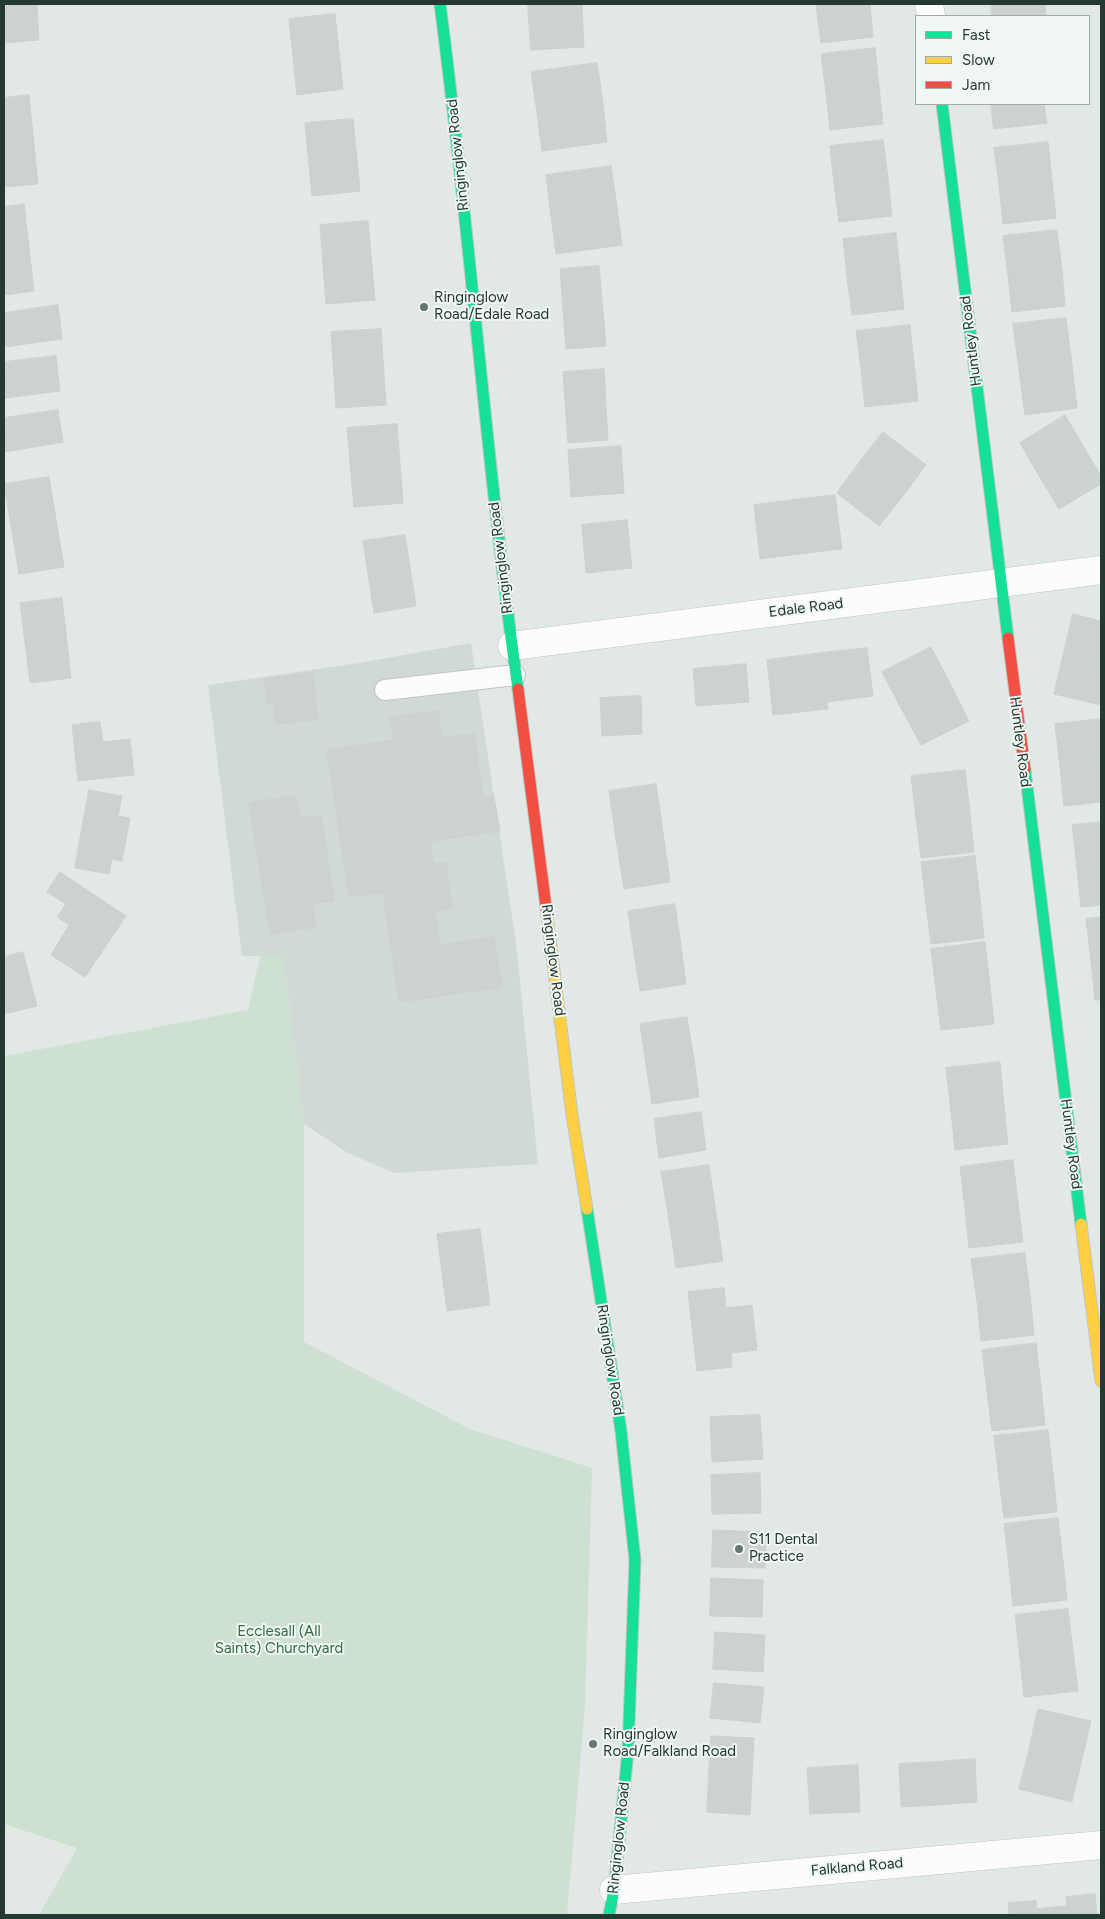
<!DOCTYPE html>
<html>
<head>
<meta charset="utf-8">
<style>
  body { margin:0 }
  #map { position:relative; width:1105px; height:1919px; overflow:hidden; background:#e2e8e5; font-family:Figtree,sans-serif }
  canvas { display:block }
  .frame { position:absolute; inset:0; border:5px solid #233931; pointer-events:none }
  .legend { position:absolute; left:915px; top:15px; width:175px; height:90px; box-sizing:border-box; background:#f0f7f3; border:1px solid #9eaba5; margin:0; padding:6px 9px; list-style:none; font-size:15px; color:#233931 }
  .legend li { display:flex; align-items:center; gap:10px; height:25px }
  .legend b { width:25px; border:1px solid #9eaba5 }
</style>
</head>
<body>
<div id="map">
<canvas width="1105" height="1919"></canvas>
<div class="frame"></div>
<ul class="legend">
<li><b style="height:6px;background:#16e098"></b>Fast</li>
<li><b style="height:6px;background:#ffcf43"></b>Slow</li>
<li><b style="height:6px;background:#f24e42"></b>Jam</li>
</ul>
</div>
<script>
const ctx = document.querySelector('canvas').getContext('2d');
ctx.lineJoin = 'round';
function paint(path, color) { ctx.fillStyle = color; ctx.fill(path, 'evenodd'); }
function trace(path, color, width, dash) { ctx.strokeStyle = color; ctx.lineWidth = width; ctx.lineCap = dash ? 'butt' : 'round'; ctx.setLineDash(dash || []); ctx.stroke(path); }
function drawText(font, color, halo, rows, align = 'center') {
  ctx.font = font + ' Figtree,sans-serif'; ctx.lineWidth = 4; ctx.setLineDash([]); ctx.textBaseline = 'middle'; ctx.strokeStyle = halo; ctx.fillStyle = color; for (const [text, x, y, turn = 0] of rows) {
    ctx.save(); ctx.translate(x, y); ctx.rotate((+turn || 0) * Math.PI / 180); ctx.textAlign = isNaN(turn) ? turn : align; if (halo) ctx.strokeText(text, 0, 0); ctx.fillText(text, 0, 0); ctx.restore();
  }
}
const built = new Path2D(`
  M471 643 517 950 538 1164 394 1173 348 1153 304 1124 283 956H242L208 685 359 663Z`);
const green = new Path2D(`
  M260 956H283L304 1124V1342L470 1429 592 1468 585 1704 567 1915H39L77 1848 4 1824V1056L248 1010Z`);
const building = new Path2D(`
  M4 4H37L39 40 4 43Z
  M528 4H582L584 47 531 50Z
  M831 4H870L873 37 821 43 816 5Z
  M991 4H1045L1046 16H992Z
  M335 14 343 89 297 95 289 19Z
  M875 48 879 86 826 92 821 54Z
  M597 63 603 104 537 113 531 72Z
  M879 86 883 124 830 130 826 92Z
  M29 95 38 184 4 187V98Z
  M603 104 607 142 542 151 537 113Z
  M991 104H1044L1047 123 994 129Z
  M353 119 360 191 312 196 305 123Z
  M883 140 888 178 834 184 830 146Z
  M1048 142 1052 180 999 186 994 148Z
  M611 166 617 207 551 216 546 175Z
  M888 178 892 216 839 222 834 184Z
  M1052 180 1056 218 1003 224 999 186Z
  M24 204 34 291 4 295V207Z
  M617 207 622 245 556 254 551 216Z
  M368 221 375 300 326 304 320 225Z
  M1057 230 1062 269 1008 275 1003 236Z
  M896 233 900 271 847 277 843 239Z
  M599 266 606 346 566 349 560 269Z
  M1062 269 1065 306 1012 312 1008 275Z
  M900 271 904 309 852 315 847 277Z
  M58 305 62 339 4 347V313Z
  M1066 318 1071 356 1018 363 1013 324Z
  M910 325 914 363 861 369 856 331Z
  M381 329 386 405 336 408 331 332Z
  M56 356 60 391 5 398 4 362Z
  M1071 356 1077 408 1025 415 1018 363Z
  M914 363 918 401 865 407 861 369Z
  M604 369 608 440 568 443 563 372Z
  M58 410 63 442 5 452 4 418Z
  M1065 415 1085 449 1039 476 1020 443Z
  M397 424 403 503 354 507 347 428Z
  M883 432 926 465 903 496 859 463Z
  M621 446 624 493 571 497 568 450Z
  M1085 449 1101 476V484L1059 509 1039 476Z
  M859 463 903 496 879 526 837 493Z
  M49 477 64 567 19 574 4 484Z
  M835 495 842 549 799 554 793 500Z
  M793 500 799 554 760 559 754 505Z
  M627 520 632 568 586 573 582 525Z
  M405 535 416 606 374 613 363 541Z
  M62 598 71 678 30 683 20 603Z
  M1073 614 1101 621V661L1064 652Z
  M931 647 951 685 902 710 882 672Z
  M867 648 873 696 828 702 822 653Z
  M1064 652 1101 661V705L1054 694Z
  M822 653 828 709 773 715 767 660Z
  M746 664 749 702 696 706 693 669Z
  M313 673 318 720 276 724 274 704H267L264 679Z
  M951 685 969 721 921 745 902 710Z
  M641 696 642 734 602 736 600 698Z
  M438 711 442 738 474 734 483 798 494 797 500 831 430 841 433 864 446 862 452 908 435 910 440 945 494 937 502 987 399 1002 383 892 349 897 327 750 394 740 390 718Z
  M1101 719V762L1060 767 1055 724Z
  M100 722 103 742 130 739 134 775 78 781 72 725Z
  M1101 762V802L1064 806 1060 767Z
  M965 770 970 813 916 819 911 776Z
  M656 784 662 825 615 833 609 791Z
  M89 790 122 796 118 816 130 818 122 861 112 859 109 874 75 868Z
  M296 796 300 819 321 815 334 900 312 904 316 927 270 934 249 803Z
  M970 813 974 852 921 858 916 819Z
  M1101 822V865L1077 868 1072 825Z
  M662 825 670 882 624 889 615 833Z
  M975 856 980 899 926 905 921 862Z
  M1101 865V905L1081 907 1077 868Z
  M60 872 126 916 85 977 51 955 69 925 57 917 66 904 47 892Z
  M980 899 984 938 931 944 926 905Z
  M675 904 681 946 634 953 628 911Z
  M1101 917V960L1091 961 1086 919Z
  M985 942 990 985 936 991 931 949Z
  M681 946 686 984 640 991 634 953Z
  M23 952 37 1006 4 1014V957Z
  M1101 960V1000H1095L1091 961Z
  M990 985 994 1024 941 1030 936 991Z
  M687 1017 694 1059 646 1065 640 1024Z
  M694 1059 699 1097 652 1104 646 1065Z
  M1000 1062 1004 1105 951 1111 946 1068Z
  M1004 1105 1008 1144 955 1150 951 1111Z
  M701 1112 706 1150 659 1158 654 1119Z
  M1013 1160 1018 1203 965 1209 960 1167Z
  M709 1165 716 1213 669 1220 661 1172Z
  M1018 1203 1023 1242 969 1248 965 1209Z
  M716 1213 723 1261 676 1268 669 1220Z
  M480 1229 490 1305 447 1311 437 1234Z
  M1025 1253 1030 1295 977 1301 971 1259Z
  M724 1288 726 1308 752 1305 757 1350 731 1353 732 1367 697 1371 688 1292Z
  M1030 1295 1034 1335 981 1341 977 1301Z
  M1036 1343 1041 1386 987 1392 982 1350Z
  M1041 1386 1045 1425 992 1431 987 1392Z
  M760 1415 763 1459 712 1462 710 1417Z
  M1048 1430 1053 1473 999 1479 994 1436Z
  M760 1473 761 1513 712 1514 711 1475Z
  M1053 1473 1057 1512 1004 1518 999 1479Z
  M1058 1518 1063 1561 1009 1567 1004 1524Z
  M713 1530 766 1532 765 1568 712 1567Z
  M1063 1561 1067 1600 1013 1606 1009 1567Z
  M711 1578 763 1580 762 1617 710 1616Z
  M1068 1609 1073 1652 1020 1658 1015 1615Z
  M715 1632 765 1635 763 1672 713 1669Z
  M1073 1652 1078 1691 1024 1697 1020 1658Z
  M714 1683 764 1687 760 1723 710 1718Z
  M1038 1709 1091 1721 1081 1763 1029 1751Z
  M711 1736 754 1738 752 1776 709 1774Z
  M1029 1751 1081 1763 1072 1802 1019 1789Z
  M975 1759 977 1802 939 1805 936 1762Z
  M936 1762 939 1805 901 1807 899 1764Z
  M858 1765 860 1812 810 1814 807 1768Z
  M709 1774 752 1776 750 1815 707 1812Z
  M1095 1894 1097 1915H1054V1907L1067 1906 1066 1897Z
  M1036 1901 1037 1909 1054 1907V1915H1009L1008 1903Z`);
const lane = new Path2D(`
  M385 690 515 675`);
const street = new Path2D(`
  M929 4 931 16
  M512 646 1101 570
  M614 1890 1101 1845`);
const fast = new Path2D(`
  M440 4C470 232 486 462 518 689
  M942 104 1008 638
  M1025 770 1081 1224
  M587 1209 621 1431 635 1560 628 1751 614 1890 609 1915`);
const slow = new Path2D(`
  M547 915 572 1115 587 1209
  M1081 1224 1101 1381`);
const jam = new Path2D(`
  M1008 638 1025 770
  M518 689 547 915`);
const markers = [
  [424,307,5,"#667670"],
  [739,1549,5,"#667670"],
  [593,1744,5,"#667670"]
];
const streetNames = [
  ["Ringinglow Road",458,155,-96],
  ["Huntley Road",971,341,-97],
  ["Ringinglow Road",501,558,-97],
  ["Edale Road",806,608,-7],
  ["Huntley Road",1020,742,83],
  ["Ringinglow Road",553,960,83],
  ["Huntley Road",1071,1144,83],
  ["Ringinglow Road",610,1360,81],
  ["Ringinglow Road",619,1838,-84],
  ["Falkland Road",857,1867,-5]
];
const poiNames = [
  ["Ringinglow",434,298],
  ["Road/Edale Road",434,315],
  ["S11 Dental",749,1540],
  ["Practice",749,1557],
  ["Ringinglow",603,1735],
  ["Road/Falkland Road",603,1752]
];
const parkNames = [
  ["Ecclesall (All",279,1632],
  ["Saints) Churchyard",279,1649]
];
paint(built, '#d1d9d5');
paint(green, '#cde0d1');
paint(building, '#cdd1cf');
trace(building, '#cbd1ce', 1);
trace(lane, '#bfc5c2', 22);
trace(street, '#bfc5c2', 29);
trace(fast, '#bfc5c2', 13);
trace(slow, '#bfc5c2', 13);
trace(jam, '#bfc5c2', 13);
trace(lane, '#fbfcfb', 20);
trace(street, '#fbfcfb', 28);
trace(fast, '#16e098', 11);
trace(slow, '#ffcf43', 11);
trace(jam, '#f24e42', 11);
for (const [x, y, r, color] of markers) { const dot = new Path2D(); dot.arc(x, y, r, 0, 2 * Math.PI); ctx.fillStyle = color; ctx.fill(dot); trace(dot, '#f0f7f3', 2); }
drawText('15px', '#233931', '#f0f7f3', streetNames);
drawText('15px', '#233931', '#f0f7f3', poiNames, 'left');
drawText('15px', '#316c42', '#f0f7f3', parkNames);
</script>
</body>
</html>
